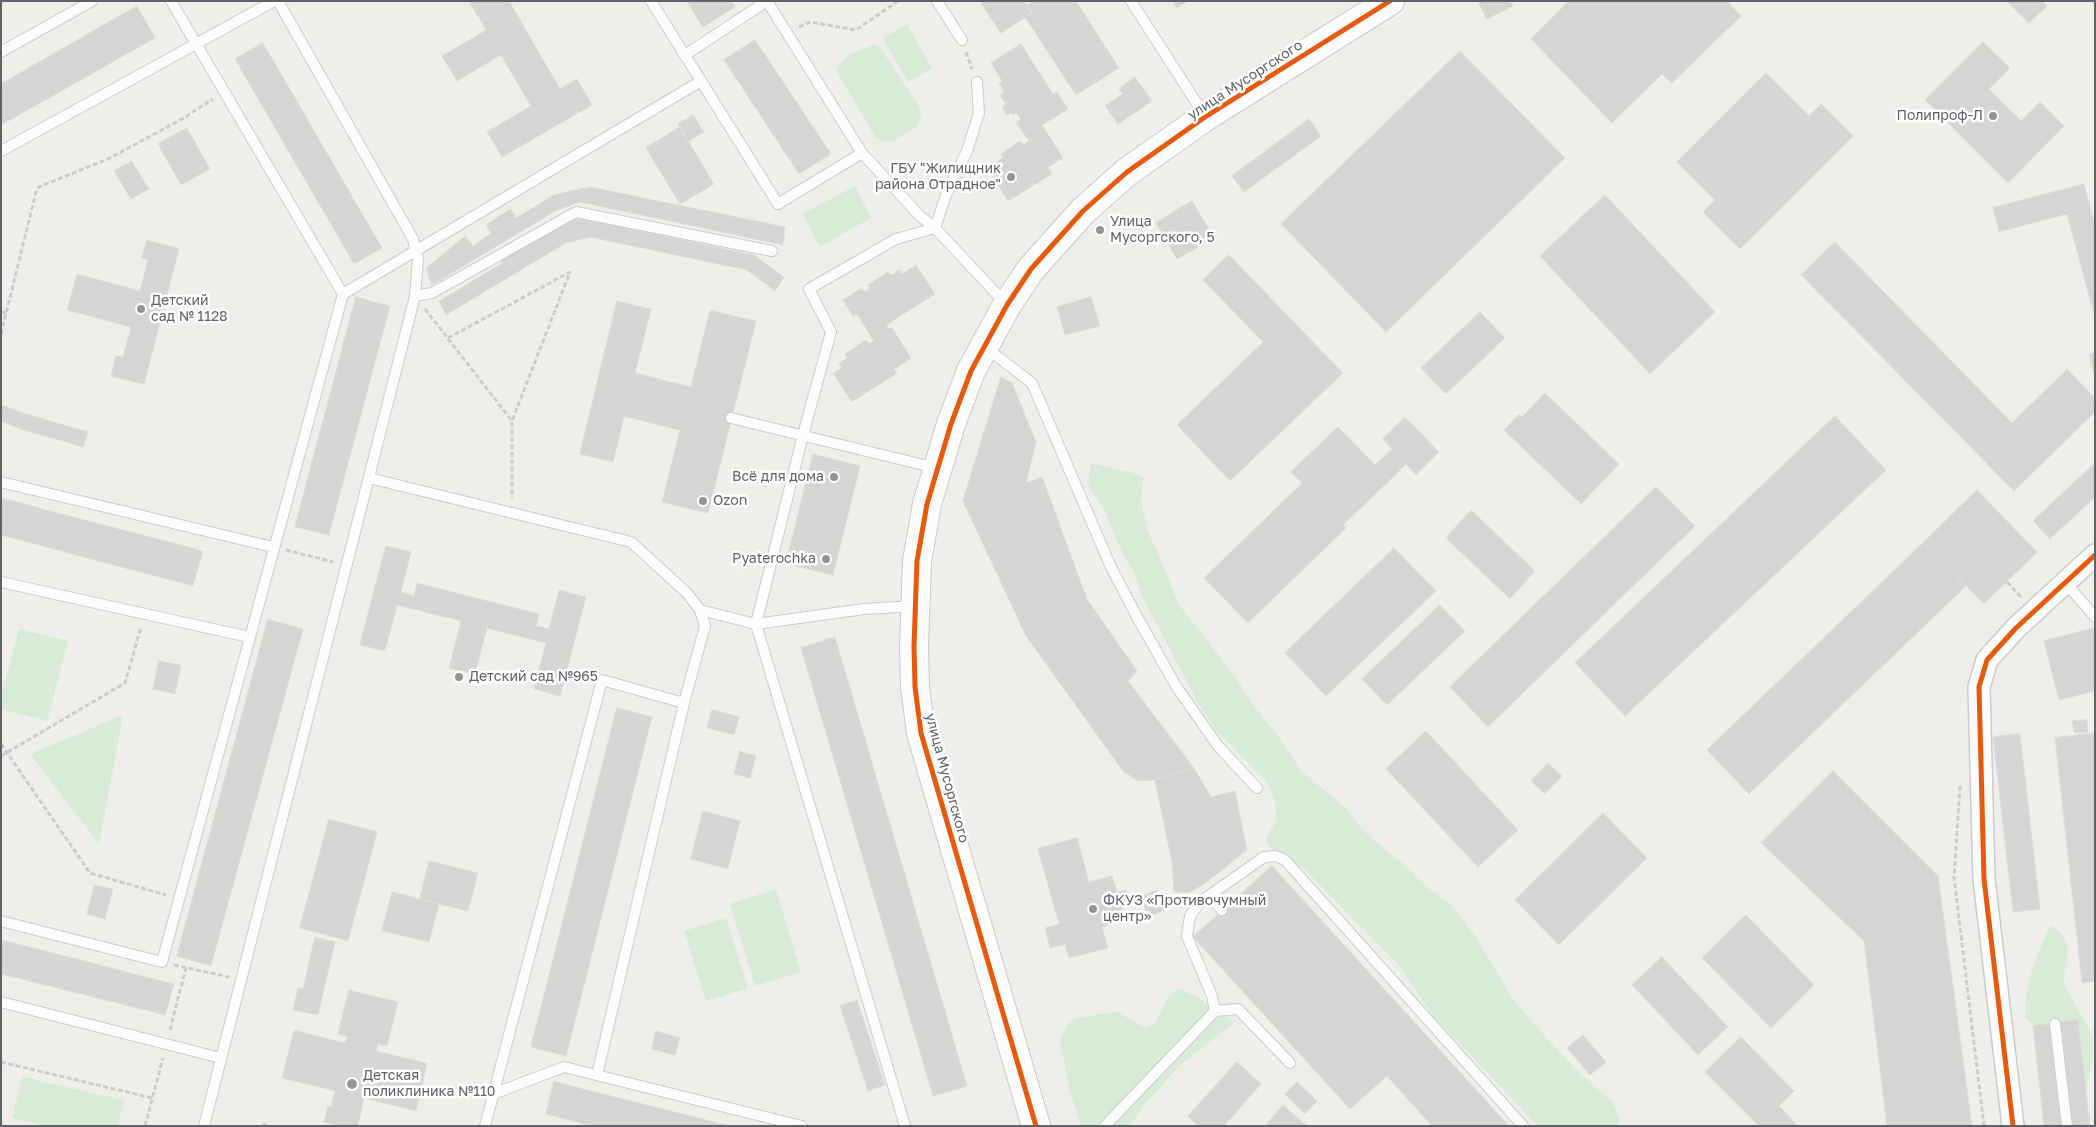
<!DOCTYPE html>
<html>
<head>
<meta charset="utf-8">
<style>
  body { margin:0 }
  #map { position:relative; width:2096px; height:1127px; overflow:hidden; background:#efeeea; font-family:"Golos Text",sans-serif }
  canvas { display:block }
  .frame { position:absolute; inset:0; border:2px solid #5f6368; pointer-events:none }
</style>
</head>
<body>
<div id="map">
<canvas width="2096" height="1127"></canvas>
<div class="frame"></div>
</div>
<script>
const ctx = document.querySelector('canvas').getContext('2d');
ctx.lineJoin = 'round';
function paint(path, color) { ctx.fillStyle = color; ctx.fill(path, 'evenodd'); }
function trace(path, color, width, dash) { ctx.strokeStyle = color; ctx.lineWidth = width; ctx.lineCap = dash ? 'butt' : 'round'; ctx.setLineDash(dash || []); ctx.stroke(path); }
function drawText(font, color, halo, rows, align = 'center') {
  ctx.font = font + ' "Golos Text",sans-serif'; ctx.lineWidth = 5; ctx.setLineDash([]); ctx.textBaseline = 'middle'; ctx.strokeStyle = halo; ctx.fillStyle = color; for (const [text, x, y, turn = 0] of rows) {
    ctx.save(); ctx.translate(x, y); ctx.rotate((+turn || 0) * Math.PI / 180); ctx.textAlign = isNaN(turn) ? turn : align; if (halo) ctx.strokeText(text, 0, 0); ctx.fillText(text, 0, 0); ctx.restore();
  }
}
const green = new Path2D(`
  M907 24 932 68 908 82 883 38Z
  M874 45 881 49 919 106 921 116 918 125 893 142H883L875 137 840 77C839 75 837 72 838 69 839 58 865 47 874 45Z
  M855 186 871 218 820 247 802 214Z
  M1091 463 1134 473 1143 478 1141 501 1148 531 1170 581 1177 602 1236 678 1253 705 1282 741 1301 771 1346 808 1361 828 1376 842 1401 862 1432 891 1451 905 1478 940 1512 998 1534 1024 1580 1074 1613 1102 1620 1121 1617 1126H1538L1434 1017 1398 964 1303 868 1269 847 1266 838C1269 832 1274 826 1276 820 1278 807 1272 791 1266 781L1216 730 1199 705 1141 594 1135 575 1120 548 1104 509 1088 485Z
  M19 629 68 641 47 721 1 709V697Z
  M123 715 99 844 30 754Z
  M776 889 801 972 755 986 730 904Z
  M726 918 748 988 706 1001 684 931Z
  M2050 925C2082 946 2060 961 2065 986L2093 1036V1057L2087 1085V1126H2058L2044 1031 2026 1019C2022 989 2038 953 2050 925Z
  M1178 989 1197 996 1212 1010 1227 1016 1234 1023 1180 1065 1145 1104 1130 1126H1081L1070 1091 1060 1042 1067 1024 1075 1018 1117 1012 1146 1028 1155 1024 1169 996Z
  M22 1077 124 1100 118 1126H45L12 1118Z`);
const building = new Path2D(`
  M469 1H509L560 89 577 79 592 105 502 157 487 132 531 106 501 55 457 81 442 56 486 30Z
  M687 1H732L735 7 703 27Z
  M980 1H1024L1032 13 1001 33Z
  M1033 1H1076L1119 68 1076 95 1025 17 1032 13 1027 5Z
  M1173 1H1188L1177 8Z
  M1478 1H1510L1513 6 1487 19Z
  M1569 1H1727L1741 16 1672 83 1662 74 1612 123 1531 39Z
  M2007 1H2042L2047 6 2029 23Z
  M137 6 155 38 1 125V84Z
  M755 40 831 154 799 174 724 60Z
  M1983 42 2010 68 1989 89 2021 121 2040 102 2064 126 2008 183 1925 100Z
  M263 43 382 248 354 264 235 59Z
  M1021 44 1053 94 1057 92 1068 109 1042 125 1063 158 1048 167 1052 174 1008 201 990 172 998 167 995 163 1003 157 1001 154 1020 141 1023 145 1029 141 1016 122 1021 119 1017 113 1013 115 1011 113 1007 115 1002 107 1006 104 1000 95 1004 92 999 83 1002 81 991 63Z
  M1460 51 1565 158 1386 332 1281 224Z
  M1766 73 1809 116 1821 104 1853 136 1740 249 1703 212 1715 200 1677 162Z
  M1135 77 1152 101 1118 124 1105 106 1123 94 1119 89Z
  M693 115 704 132 688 142 678 124Z
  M1309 119 1321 136 1244 192 1232 176Z
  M680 127 714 184 680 204 646 148Z
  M187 128 210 169 181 185 158 144Z
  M132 161 149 189 131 199 114 171Z
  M2084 184 2095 226V318L2067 214 1999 232 1993 208Z
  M590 187 785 227 783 245 580 202 557 210 432 285 426 268 465 236 473 246 491 233 486 225 510 209 516 218 554 195Z
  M1605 195 1715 312 1650 374 1540 256Z
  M1192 201 1214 238 1177 259 1156 223Z
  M584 219 754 255 784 277 775 291 747 270 590 237 566 243 446 315 439 301 501 264 502 260 572 220Z
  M147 240 179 249 144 384 111 376 116 356 123 357 131 327 67 310 77 274 140 291 148 260 142 258Z
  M1835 242 2012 423 2067 369 2095 398V412L2014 491 1801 275Z
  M1229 255 1343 373 1230 481 1177 425 1263 342 1203 280Z
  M916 265 935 294 886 325 889 329 892 328 911 358 894 369 897 373 852 402 833 373 842 368 839 364 847 358 845 354 866 340 869 344 874 341 857 314 853 316 843 300 862 288 864 292 870 288 868 285 888 272 891 275 899 270 902 274Z
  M356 297 390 306 329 535 295 527Z
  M1091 297 1100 326 1065 335 1057 307Z
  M617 301 651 309 635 373 691 387 710 310 756 321 708 513 662 502 680 430 624 416 613 462 580 454Z
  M1480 312 1505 338 1465 376 1440 350Z
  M1440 350 1465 376 1446 394 1421 368Z
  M2095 353V378L2089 354Z
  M1001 377 1012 383 1036 442 1026 483 1042 477 1087 599 1137 671 1128 681 1194 768 1155 780 1138 781 1123 771 1026 636 963 501Z
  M1545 393 1619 464 1581 504 1504 430 1519 414 1522 417Z
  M1 405 26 414 88 432 83 447 21 429 1 421Z
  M1835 416 1886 470 1625 716 1575 663Z
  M1405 417 1439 452 1416 475 1406 464 1390 480 1375 465 1392 449 1383 439Z
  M1338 427 1390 480 1343 525 1346 528 1248 623 1204 578 1302 483 1291 472Z
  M813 454 860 466 833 575 786 564Z
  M2095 463V497L2050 539 2033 521Z
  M1656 487 1695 526 1488 727 1450 687Z
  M1977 490 2037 552 1984 604 1924 542Z
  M1 498 203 551 193 586 1 535Z
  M1471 510 1535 571 1510 599 1446 538Z
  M1924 542 1966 586 1749 794 1707 750Z
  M386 546 411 552 401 592 414 596 417 583 539 614 536 626 549 629 559 590 586 597 560 696 534 689 546 643 487 628 475 674 449 668 461 621 397 605 385 651 360 645Z
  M1394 548 1436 591 1326 696 1285 653Z
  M1440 605 1465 631 1387 705 1362 679Z
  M268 619 303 629 211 966 177 956Z
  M2095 628V691L2059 700 2044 641Z
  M835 637 967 1086 933 1096 801 648Z
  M159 661 181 665 175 694 153 689Z
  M617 708 652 717 566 1056 531 1047Z
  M712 710 739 717 734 735 707 728Z
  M2087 720 2088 732 2074 733 2072 721Z
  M1426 731 1518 830 1478 867 1386 769Z
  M2095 733V981L2082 983 2055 738Z
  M2020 734 2040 909 2013 912 1993 737Z
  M740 751 756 756 750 778 734 774Z
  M1548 763 1562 776 1545 794 1531 781Z
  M1194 768 1211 797 1235 791 1247 850 1204 884 1189 893 1174 892 1172 863 1155 780Z
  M1833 771 1938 876 1972 1126H1887L1864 941 1761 843Z
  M703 811 740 821 728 869 691 859Z
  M1603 813 1647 858 1559 945 1515 900Z
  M329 819 377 832 348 941 300 928Z
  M1077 838 1089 882 1112 876 1117 892 1126 890 1129 901 1120 903 1124 920 1102 927 1108 948 1069 958 1065 944 1050 948 1045 928 1059 924 1038 849Z
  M429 861 478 873 468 911 420 899Z
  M1272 866 1509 1126H1432L1387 1076 1350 1109 1193 937Z
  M95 885 113 889 105 919 87 914Z
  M1157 890 1165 910 1148 917 1141 897Z
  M392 892 439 904 429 942 382 931Z
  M1746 915 1814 985 1771 1028 1702 958Z
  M315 937 335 942 318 1015 293 1010 298 988 303 989Z
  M1 940 174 984 165 1015 1 974Z
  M1662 957 1728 1027 1698 1055 1632 985Z
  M349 990 398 1002 387 1046 378 1044 376 1051 427 1063 416 1111 364 1098 358 1126H337L324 1122 328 1106 331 1107 335 1091 282 1078 294 1030 345 1043 347 1036 338 1034Z
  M857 1000 885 1085 868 1091 840 1006Z
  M2078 1020 2090 1126H2072L2061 1022Z
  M2050 1024 2062 1126H2044L2033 1026Z
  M656 1031 680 1038 675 1055 652 1049Z
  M1583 1035 1606 1062 1590 1075 1567 1048Z
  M1741 1037 1794 1091 1759 1126 1705 1072Z
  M1237 1062 1261 1084 1224 1126H1198L1188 1116Z
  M554 1081 583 1089 730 1126H592L546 1114Z
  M1297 1082 1317 1101 1305 1114 1285 1094Z
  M1283 1105 1307 1126H1265Z
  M1779 1106 1798 1126H1759Z`);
const path = new Path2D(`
  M799 27 810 22 856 30 898 1
  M966 52 972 69
  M425 309 512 421V498
  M1 312 6 313
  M1 334 36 192 39 187 108 159 182 119 213 99
  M448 338 570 272 512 421
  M286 550 333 562
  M2007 582 2021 597
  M1 744 90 873 166 895
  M1 756 125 683 141 627
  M1960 786 1954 877 1984 1126
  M174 965 229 977
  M170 1030 186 968
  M1 1062 152 1098
  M145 1126 163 1058
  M262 1126 267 1123`);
const lane = new Path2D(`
  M651 1 778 204 862 153
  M767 1 862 153 920 216 935 228 1007 305
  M937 1 962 40
  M1131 1 1205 116
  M1 52 92 1
  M685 55 767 1
  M1 151 274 1
  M343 294 701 81
  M415 296 432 293 576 212 772 251
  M985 347 1032 383 1110 565 1136 615 1176 686 1218 746 1257 788
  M731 418 936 468
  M369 478 631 542 687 593 700 610 705 626 684 703 597 1075
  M1 482 273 547
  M1 582 249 637
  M2065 582 2095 617
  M700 610 756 624 864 609 914 606
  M1209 896 1222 910
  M1 921 162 962 343 294 171 1
  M1 1002 221 1058
  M1215 1011 1238 1009 1290 1063
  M2055 1024 2067 1126
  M493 1094 564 1067 802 1126
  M204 1126 415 296 418 259 413 239 278 1
  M485 1126 602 680 684 703
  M905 1126 756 624 803 435 831 332 809 289 896 239 935 228 946 195 967 151 979 113 977 82
  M1105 1126 1215 1011 1212 996 1187 936 1190 916 1200 902 1264 857 1276 856 1285 860 1523 1126`);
const street = new Path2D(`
  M2013 1126 1984 879 1979 687 1987 660 2016 628 2095 555`);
const secondary = new Path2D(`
  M1036 1126 921 733 915 687 914 646 917 561 927 504 951 424 971 371 1007 305 1031 269 1083 211 1127 172 1205 117 1390 1`);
const cycleway = new Path2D(`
  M1036 1126 921 733 915 687 914 646 917 561 927 504 951 424 971 371 1007 305 1031 269 1083 211 1127 172 1205 117 1390 1
  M2013 1126 1984 879 1979 687 1987 660 2016 628 2095 555`);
const markers = [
  [1993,116,5,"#919496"],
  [1011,177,5,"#919496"],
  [1100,230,5,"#919496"],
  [141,309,5,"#919496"],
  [834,477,5,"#919496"],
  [703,501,5,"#919496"],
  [826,559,5,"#919496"],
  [459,677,5,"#919496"],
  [1093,909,5,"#919496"],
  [352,1084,6,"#919496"]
];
const streetNames = [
  ["улица Мусоргского",1245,80,-33],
  ["улица Мусоргского",947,778,75]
];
const poiNames = [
  ["Полипроф-Л",1983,116,"right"],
  ["ГБУ \"Жилищник",1001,169,"right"],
  ["района Отрадное\"",1001,185,"right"],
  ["Улица",1110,222],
  ["Мусоргского, 5",1110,238],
  ["Детский",151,301],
  ["сад № 1128",151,317],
  ["Всё для дома",824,477,"right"],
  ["Ozon",713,501],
  ["Pyaterochka",816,559,"right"],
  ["Детский сад №965",469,677],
  ["ФКУЗ «Противочумный",1103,901],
  ["центр»",1103,917],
  ["Детская",363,1076],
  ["поликлиника №110",363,1092]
];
paint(green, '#d8ebd6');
paint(building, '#d6d5d3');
trace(building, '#deddd9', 1);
trace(lane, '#cbcccc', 12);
trace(street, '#cbcccc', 24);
trace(secondary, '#cacacb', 30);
trace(path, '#cacfcc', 3, [5, 2.5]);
trace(lane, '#fdfcfc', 10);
trace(street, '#fdfcfc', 21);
trace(secondary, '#fdfcfc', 28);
trace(cycleway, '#e8590c', 5);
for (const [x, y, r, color] of markers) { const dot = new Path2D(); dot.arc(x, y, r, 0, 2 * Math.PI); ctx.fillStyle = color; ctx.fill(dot); trace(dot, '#fff', 2); }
drawText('14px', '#5f6368', '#fff', streetNames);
drawText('14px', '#5f6368', '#fff', poiNames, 'left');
</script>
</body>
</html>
